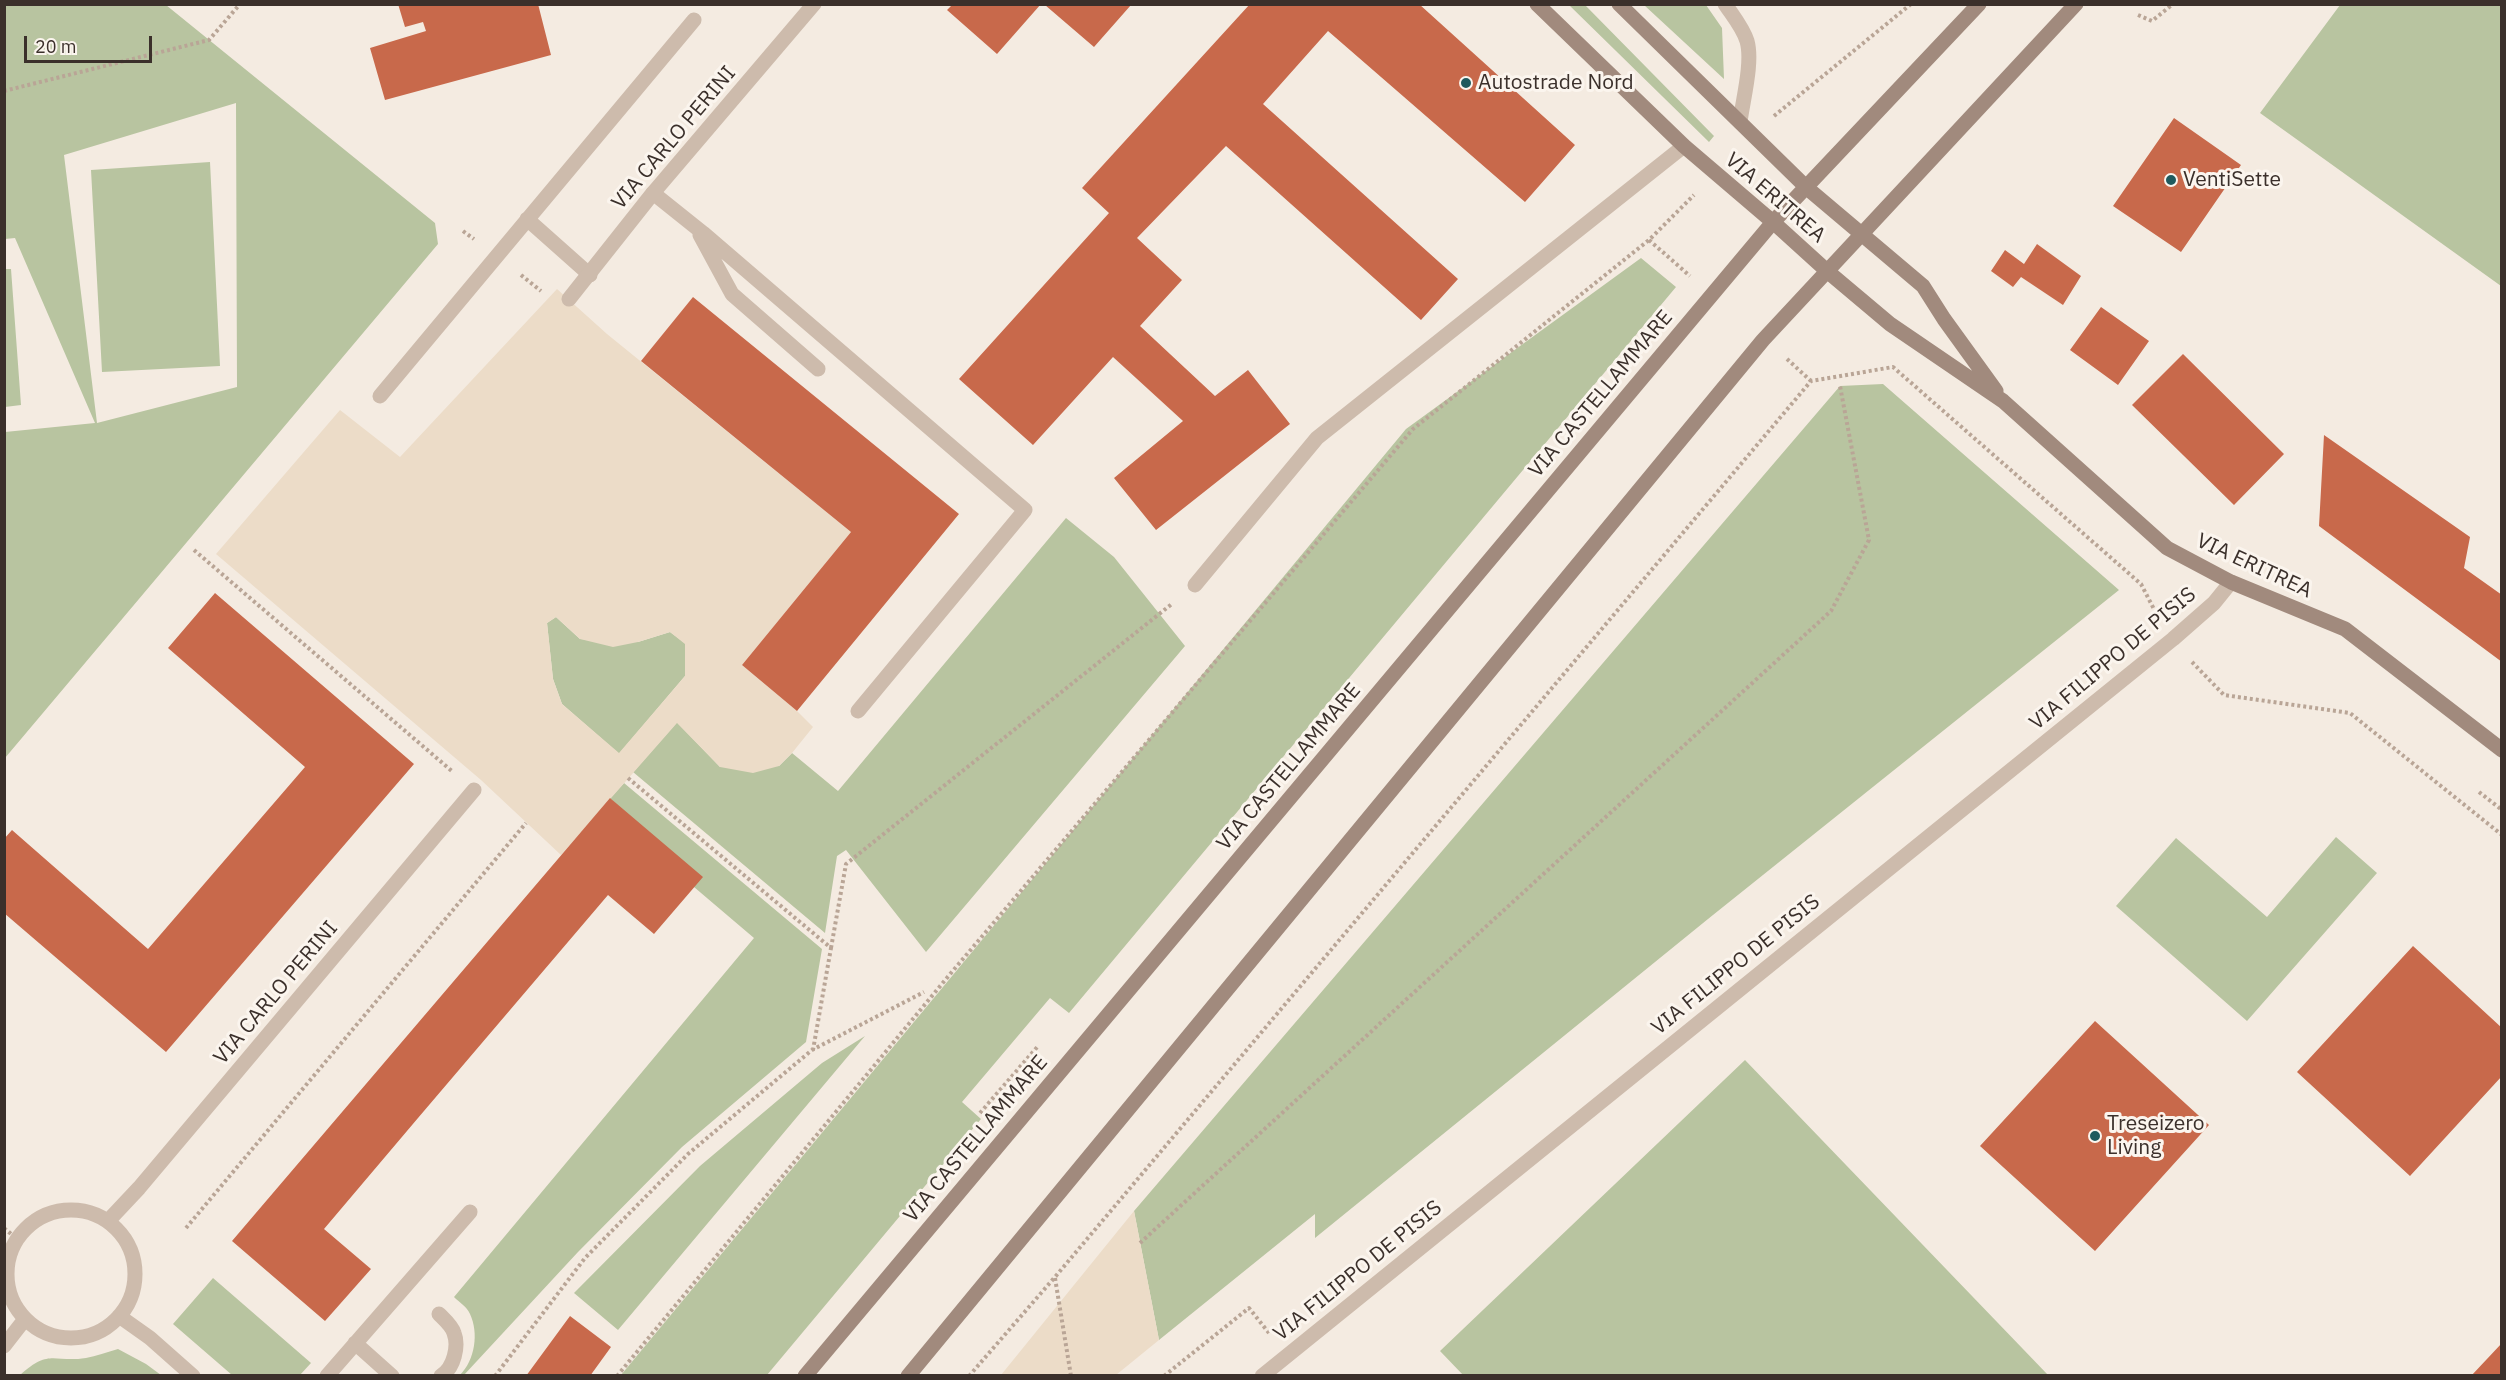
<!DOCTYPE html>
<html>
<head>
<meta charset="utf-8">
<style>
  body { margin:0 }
  #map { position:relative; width:2506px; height:1380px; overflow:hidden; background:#f4ebe1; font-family:"IBM Plex Sans",sans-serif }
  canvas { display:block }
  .frame { position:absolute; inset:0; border:6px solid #3b302b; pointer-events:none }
  .scale { position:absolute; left:24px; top:36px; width:128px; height:27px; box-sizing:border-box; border:3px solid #3b302b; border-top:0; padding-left:8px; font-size:18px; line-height:21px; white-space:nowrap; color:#3b302b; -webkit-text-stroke:4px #fbf5ee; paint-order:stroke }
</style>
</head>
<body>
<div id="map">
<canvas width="2506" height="1380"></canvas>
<div class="frame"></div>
<div class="scale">20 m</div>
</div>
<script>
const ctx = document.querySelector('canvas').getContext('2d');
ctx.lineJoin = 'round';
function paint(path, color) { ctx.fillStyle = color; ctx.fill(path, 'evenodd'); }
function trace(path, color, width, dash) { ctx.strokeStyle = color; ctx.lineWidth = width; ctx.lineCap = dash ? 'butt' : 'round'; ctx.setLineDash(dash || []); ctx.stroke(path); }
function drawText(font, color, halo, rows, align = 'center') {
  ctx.font = font + ' "IBM Plex Sans",sans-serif'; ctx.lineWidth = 6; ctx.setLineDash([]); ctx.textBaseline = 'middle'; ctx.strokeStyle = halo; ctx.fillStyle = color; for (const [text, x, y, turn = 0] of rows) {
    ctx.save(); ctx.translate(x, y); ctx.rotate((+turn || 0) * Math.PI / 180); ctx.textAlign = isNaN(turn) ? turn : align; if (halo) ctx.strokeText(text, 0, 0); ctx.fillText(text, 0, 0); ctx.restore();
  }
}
const green = new Path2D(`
  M5 4 166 5 435 223 438 244 5 758V432L95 423 15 238 5 239ZM236 103 237 387 97 423 64 155Z
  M1569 5H1585L1714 136 1709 142Z
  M1644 5H1706L1722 28 1724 79Z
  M2340 5H2501V286L2260 113Z
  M210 162 220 366 102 372 91 170Z
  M1641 258 1676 287 1069 1013 1050 998 962 1102 981 1119 767 1375H621L1406 429Z
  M5 269H11L21 405 5 407Z
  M1883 384 2119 590 1708 919 1315 1238V1214L1159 1340 1134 1211 1840 386Z
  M1066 518 1114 557 1185 646 926 952 846 850 837 856 825 933 633 772 677 722 720 767 779 766 792 753 838 791Z
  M556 617 580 639 638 642 670 632 685 643V676L619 754 562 704 553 679 547 623Z
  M624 783 822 949 806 1042 682 1147 578 1252 464 1375H460C475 1360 479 1333 470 1314 467 1307 459 1302 454 1297L754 938 694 887 610 798Z
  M2336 837 2377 873 2247 1021 2116 906 2176 838 2267 917Z
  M865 1036 618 1330 574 1293 700 1166 822 1063Z
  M1745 1060 2048 1375 1464 1376 1440 1351Z
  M213 1278 311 1363 300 1375H232L173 1324Z
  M118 1349 146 1364 161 1375H20C50 1348 53 1363 86 1358 96 1356 107 1352 118 1349Z`);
const plaza = new Path2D(`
  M557 289 607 334 851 532 742 665 797 711 813 727 792 753 779 766 753 773 720 767 677 723 561 855 481 780 216 554 340 410 400 457ZM556 617 580 639 613 647 638 642 670 632 685 644V676L619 753 562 704 553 679 547 623Z
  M1134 1211 1159 1340 1116 1375H1001Z`);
const building = new Path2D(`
  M398 4H538L551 55 385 100 370 48 426 31 423 22 405 27Z
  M953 4H1041L997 54 947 10Z
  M1250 4H1419L1575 145 1525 202 1328 31 1263 104 1458 279 1421 320 1226 146 1137 238 1182 280 1140 326 1215 396 1248 370 1290 424 1156 530 1114 478 1183 421 1113 357 1033 445 959 379 1109 213 1082 188Z
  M1045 5H1131L1094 47Z
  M2174 118 2241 165 2181 252 2113 206Z
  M2037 244 2081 276 2063 305 2021 277 2013 287 1991 271 2005 250 2024 264Z
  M693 297 959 514 797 711 742 665 851 532 641 361Z
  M2101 307 2149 341 2118 385 2070 350Z
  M2183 354 2284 454 2234 505 2132 405Z
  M2324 435 2470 537 2464 568 2502 595V662L2319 526Z
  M215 593 414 764 166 1052 4 913V839L12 830 148 949 305 767 168 648Z
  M610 798 703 877 654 934 608 895 418 1118 324 1229 371 1269 325 1321 232 1241Z
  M2413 946 2502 1028V1076L2410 1176 2297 1072Z
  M2095 1021 2209 1125 2095 1251 1980 1146Z
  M570 1316 611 1347 590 1376H526Z
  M2502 1343V1376H2471Z`);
const path = new Path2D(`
  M2138 15 2152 21 2173 4
  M4 91 209 40 240 4
  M1774 116 1911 4
  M463 231 474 239
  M1649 240 1690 276
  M521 275 541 291
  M1787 359 1811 381
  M194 550 453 772
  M2192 662 2224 695 2350 713 2502 835
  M628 778 831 948 813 1050
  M2479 792 2502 810
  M831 948 846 864 1173 603
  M980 1113 1039 1045
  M4 1228 17 1239
  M186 1228 526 823
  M1140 1243 1831 611 1869 540 1840 386
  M1055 1278 1071 1376
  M495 1376 585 1258 688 1154 812 1050 924 992
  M617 1376 951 973 1413 429 1649 240 1694 195
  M969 1376 1055 1277 1811 381 1893 367 2141 584 2157 615
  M1164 1376 1249 1308 1269 1333`);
const lane = new Path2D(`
  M1725 4C1733 16 1743 28 1747 41 1753 62 1743 99 1740 122
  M653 193 703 233 1025 510 858 711
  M527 219 590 275
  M700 235 732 294 818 369
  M380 396 694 20
  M1195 585 1317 438 1684 146
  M439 1314C444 1319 452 1326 454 1333 459 1346 454 1368 441 1376
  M355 1343 392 1376
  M327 1376 470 1212`);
const street = new Path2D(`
  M569 299 653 193 814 4
  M7 1274a64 64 0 1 1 128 0a64 64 0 1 1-128 0Z
  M108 1221 139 1188 474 790
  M119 1316 150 1338 193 1376
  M4 1346 25 1319
  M1262 1376 2173 639 2214 603 2231 582`);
const secondary = new Path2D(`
  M1537 4 1684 146 1773 222 1827 271 1890 324 2003 401 2167 548 2231 582 2345 629 2502 750
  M1619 4 1807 188 1923 286 1944 319 1996 391
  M805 1376 1773 222 1979 4
  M908 1376 1763 340 2076 4`);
const markers = [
  [1466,83,6,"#1f5a5e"],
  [2171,180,6,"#1f5a5e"],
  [2095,1136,6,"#1f5a5e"]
];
const poiNames = [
  ["Autostrade Nord",1478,83],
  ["VentiSette",2183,180],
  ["Treseizero",2107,1124],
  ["Living",2107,1148]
];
const streetNames = [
  ["VIA CARLO PERINI",674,138,-50],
  ["VIA ERITREA",1775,198,41],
  ["VIA CASTELLAMMARE",1601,394,-50],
  ["VIA ERITREA",2254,566,25],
  ["VIA FILIPPO DE PISIS",2113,659,-40],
  ["VIA CASTELLAMMARE",1289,767,-50],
  ["VIA FILIPPO DE PISIS",1736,965,-39],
  ["VIA CARLO PERINI",276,993,-50],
  ["VIA CASTELLAMMARE",976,1139,-50],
  ["VIA FILIPPO DE PISIS",1358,1271,-39]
];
paint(green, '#b8c4a0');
paint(plaza, '#ecdcc8');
paint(building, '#c8694b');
trace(path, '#b9a596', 4, [3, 3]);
trace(lane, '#cdbbac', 15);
trace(street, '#cdbbac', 15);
trace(secondary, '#a18a7d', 15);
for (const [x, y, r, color] of markers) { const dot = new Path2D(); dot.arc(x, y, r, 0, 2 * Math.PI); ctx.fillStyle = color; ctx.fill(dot); trace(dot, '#fbf5ee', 2); }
drawText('21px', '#3b302b', '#fbf5ee', poiNames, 'left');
drawText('21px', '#3b302b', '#fbf5ee', streetNames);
</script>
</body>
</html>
